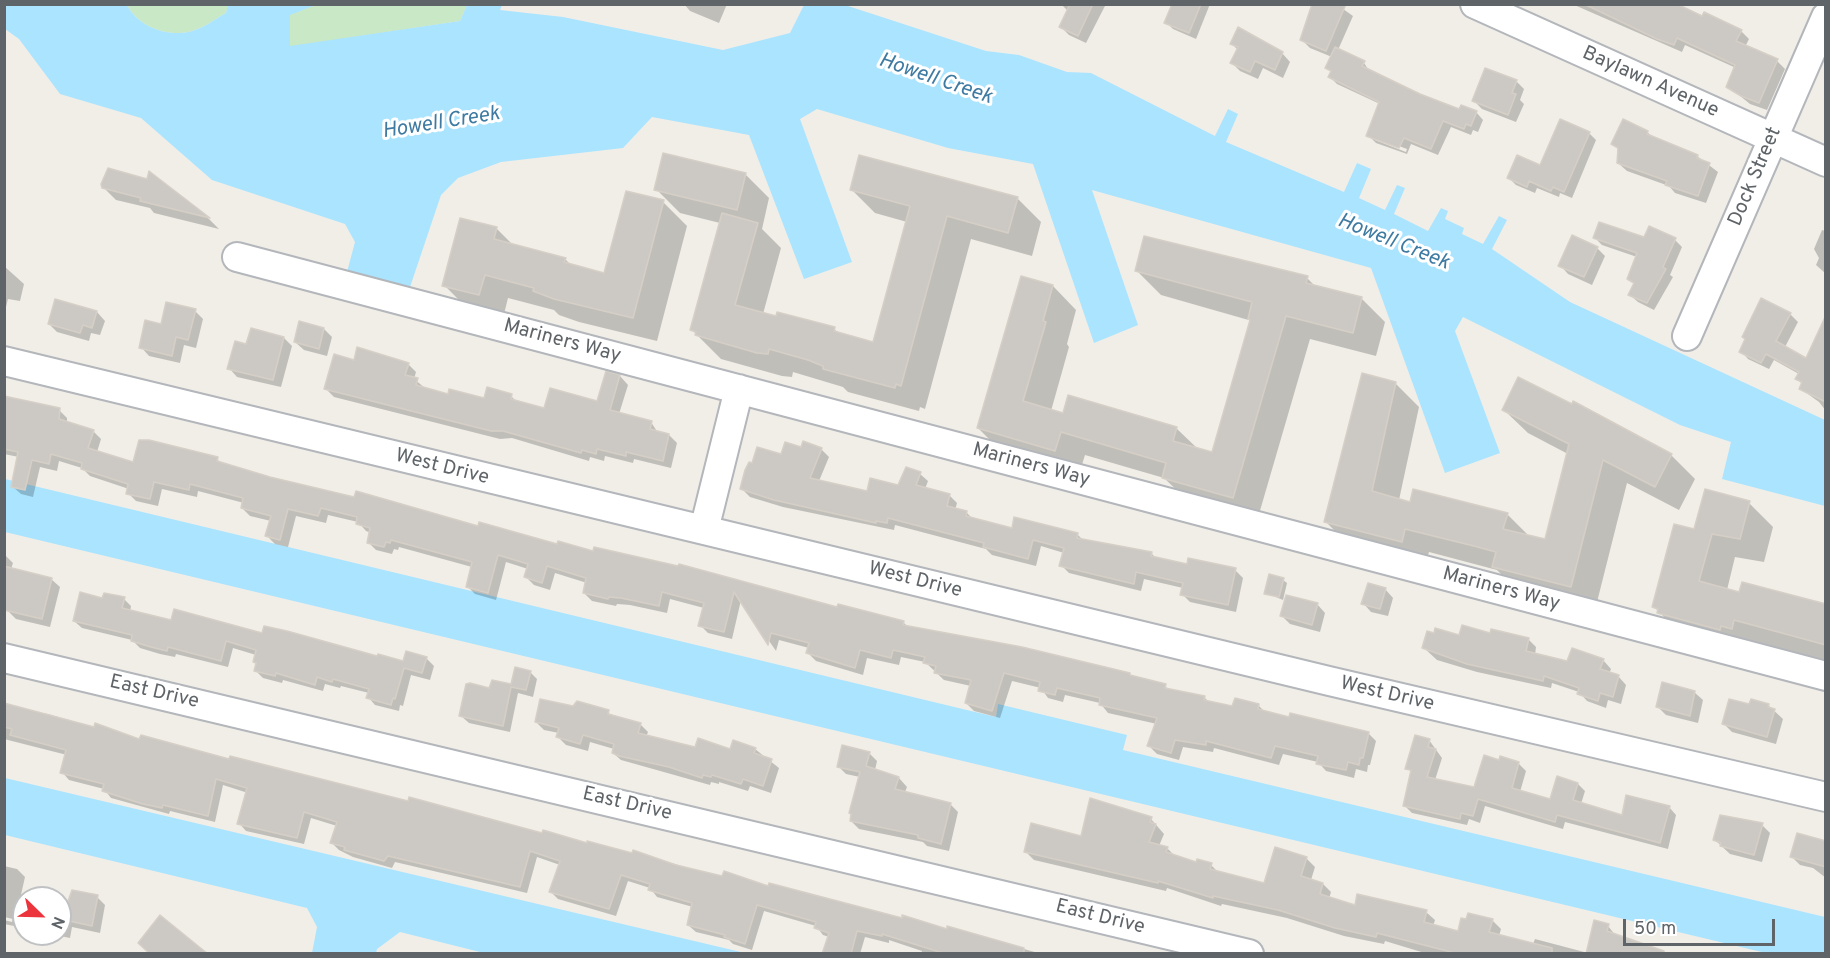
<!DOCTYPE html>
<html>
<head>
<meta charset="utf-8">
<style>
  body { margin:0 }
  #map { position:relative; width:1830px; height:958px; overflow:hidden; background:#f1eee8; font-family:Overpass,sans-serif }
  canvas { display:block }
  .frame { position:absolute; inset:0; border:6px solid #5f6468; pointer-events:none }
  .north { position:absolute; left:12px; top:886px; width:60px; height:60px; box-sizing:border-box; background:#fff; border:2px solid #bfc1c3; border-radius:50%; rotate:113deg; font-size:16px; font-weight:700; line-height:24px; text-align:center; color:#5f6468 }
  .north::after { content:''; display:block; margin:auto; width:21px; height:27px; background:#eb343b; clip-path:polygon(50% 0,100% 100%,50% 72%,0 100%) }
  .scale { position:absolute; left:1623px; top:919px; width:152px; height:27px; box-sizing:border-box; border:3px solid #5f6468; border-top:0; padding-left:8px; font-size:18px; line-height:21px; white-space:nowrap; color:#5f6468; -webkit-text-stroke:4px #fff; paint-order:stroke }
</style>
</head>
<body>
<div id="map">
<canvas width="1830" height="958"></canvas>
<div class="frame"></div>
<div class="north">N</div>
<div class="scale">50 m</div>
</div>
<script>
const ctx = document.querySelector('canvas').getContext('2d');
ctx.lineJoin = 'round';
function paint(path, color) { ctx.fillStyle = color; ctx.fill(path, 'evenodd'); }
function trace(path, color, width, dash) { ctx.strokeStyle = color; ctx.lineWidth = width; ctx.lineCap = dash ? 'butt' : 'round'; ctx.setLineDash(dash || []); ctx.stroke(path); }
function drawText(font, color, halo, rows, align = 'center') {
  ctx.font = font + ' Overpass,sans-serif'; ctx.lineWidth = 6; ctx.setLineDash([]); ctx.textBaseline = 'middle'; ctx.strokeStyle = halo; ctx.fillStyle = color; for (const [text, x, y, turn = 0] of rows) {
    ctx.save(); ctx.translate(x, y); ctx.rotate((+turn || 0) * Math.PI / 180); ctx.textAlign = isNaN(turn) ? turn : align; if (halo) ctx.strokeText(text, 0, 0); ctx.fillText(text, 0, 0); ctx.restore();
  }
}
const green = new Path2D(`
  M127 5H228L226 13C215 19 204 28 192 31 169 38 138 27 127 5Z
  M316 5H467L460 21 289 47V15Z`);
const water = new Path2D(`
  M4 5H127C138 27 169 38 192 31 204 28 215 19 226 13L228 5H316L290 15V46L460 21 467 5H502L500 10 563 17 723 50 790 33 804 5H845L986 51 1019 55 1067 72 1091 73 1215 136 1228 109 1238 114 1226 142 1344 192 1357 163 1371 169 1359 198 1385 210 1397 185 1405 188 1394 214 1428 231 1441 208 1448 211 1445 219 1464 228 1462 234 1483 244 1499 216 1507 220 1492 249 1570 302 1825 420V506L1722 479 1731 442 1680 425 1463 317 1455 331 1500 453 1445 473 1371 268 1092 190 1138 325 1094 343 1033 164 948 148 817 109 800 119 852 262 804 279 749 135 652 117 623 148 501 162 458 178 441 195 409 290 347 272 355 242 345 224 212 180 141 118 60 94 19 39 5 29Z
  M5 479 996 717 998 704 1127 735 1123 750 1825 917V953H1766L5 532Z
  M4 778H5L745 953H484L400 932 377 949 376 953H312L317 927 307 908 5 835Z`);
const shadow = new Path2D(`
  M684 4H727L719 23 690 11Z
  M1061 4H1106L1086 43 1069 35 1060 26 1068 11Z
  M1173 4H1210L1196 39 1173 29 1166 22Z
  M1336 4 1353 16 1338 50 1364 63 1370 72 1419 95 1460 111 1476 112 1483 120 1478 132 1473 130 1471 135 1451 127 1438 155 1411 144 1407 154 1376 143 1368 135 1380 104 1337 84 1330 77 1332 73 1327 68 1332 57 1310 48 1302 40ZM1375 137 1407 149 1406 152 1375 140Z
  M1572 4H1674L1741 31 1749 39 1745 47 1777 61 1785 69 1767 110 1750 104 1728 86 1736 68 1685 45 1682 52Z
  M1232 44 1282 53 1290 62 1283 78 1263 68 1258 79 1240 71 1232 63 1238 50Z
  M1516 81 1524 89 1520 100 1524 104 1516 122 1482 109 1474 101Z
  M1647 132 1655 139 1697 156 1718 172 1706 203 1675 193 1669 186 1627 171 1618 163 1619 150 1613 144Z
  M1589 133 1596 140 1572 198 1560 193 1559 197 1537 188 1535 193 1516 185 1509 178 1541 167Z
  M150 173 209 219 219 229 154 213 150 208 116 200 103 187 148 181Z
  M745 174 769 198 762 229 781 248 763 314 834 329 840 334 874 344 907 222 875 213 851 189 1017 198 1041 222 1032 256 971 239 925 409 920 407 919 411 848 392 843 387 793 372 792 377 782 376 721 359 692 330 720 223 680 213 656 189Z
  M663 202 687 226 657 341 579 322 559 315 554 310 508 298 503 318 468 309 444 285 461 220 497 229 513 245 565 259 571 265 606 274Z
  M1822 230 1826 231V274L1816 265 1819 258 1814 249Z
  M1594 237 1675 240 1682 247 1670 275 1673 277 1654 310 1638 302 1630 295 1635 285 1629 279 1637 257 1602 245Z
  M1597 248 1605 256 1592 285 1568 274 1560 265Z
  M4 266 24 284 20 301 8 299 4 315Z
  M1137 271 1307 278 1316 287 1361 298 1385 322 1376 356 1310 339 1257 521 1188 501 1164 478 1085 455 1079 474 1002 452 978 428 1053 286 1076 310 1067 344 1069 347 1051 411 1176 428 1198 449 1213 454 1252 321 1161 295Z
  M56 301 97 312 105 321 100 335 91 333 89 341 57 332 49 324Z
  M195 311 203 319 196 348 184 345 180 363 149 356 141 347 162 326Z
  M1790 314 1798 322 1785 347 1807 360 1826 329V411L1819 402 1801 389 1803 385 1797 379 1799 374 1774 360 1769 369 1748 359 1741 351Z
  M324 329 332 337 327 356 304 350 295 342Z
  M284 338 292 346 281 387 237 377 229 368 247 346Z
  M355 362 408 364 416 372 414 379 425 388 449 396 485 400 511 396 518 403 545 410 598 402 620 376 628 385 619 414 651 422 658 433 669 435 677 443 671 468 634 459 633 463 605 456 604 461 590 457 589 461 512 438 500 439 334 397 326 389Z
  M1395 383 1419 407 1399 500 1507 514 1530 537 1546 541 1568 454 1528 433 1504 410 1671 455 1695 479 1679 510 1627 483 1595 610 1517 590 1497 570 1429 552 1425 565 1350 546 1326 522Z
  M4 397 59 410 67 418V423L93 431 101 439 97 452 134 464 217 459 223 465 269 478 479 528 903 622 908 627 1129 674 1133 677 1165 686 1170 691 1204 697 1210 703 1233 708 1259 706 1265 712 1368 733 1376 741 1370 765H1368L1367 772 1356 769 1354 778 1326 771 1318 762 1283 754 1279 765 1214 748 1213 752 1183 747 1179 760 1157 754 1149 746 1157 724 1108 713 1100 703 1065 695 1063 702 1048 698 1041 688 1012 681 1000 718 974 711 966 703 971 686 944 680 925 662 901 657 899 665 867 658 863 675 816 661 808 653 809 648 779 640 776 651 741 600 732 639 708 633 700 625 704 608 670 599 667 613 630 605 617 604 616 606 592 601 584 593 587 583 555 573 550 590 534 585 526 577 528 569 506 562 496 600 475 594 467 586 472 567 399 547 398 550 394 549 392 554 376 550 368 542 371 533 366 531 358 522 328 515 326 523 296 516 288 547 275 544 267 536 271 521 250 516 242 508 244 503 198 491 197 497 162 489 158 506 136 501 128 493 129 489 90 476 82 468 59 461 57 471 40 467 33 497 21 494 12 486 19 457 4 454Z
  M802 449H821L829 457 819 481 868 493 898 487 920 474 928 481 925 489 949 495 957 503 955 510 967 513 974 520 1013 529 1077 534 1083 540 1151 553 1157 559 1188 566 1235 570 1243 578 1236 612 1190 602 1182 594 1183 588 1144 579 1141 591 1069 573 1061 565 1064 553 1041 546 1036 566 992 555 986 549 895 525 894 530 783 507 750 497 742 489 782 456Z
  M1749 503 1773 527 1764 562 1735 557 1727 590 1826 606V661L1683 636 1654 607 1695 531Z
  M4 554 13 563 11 569 51 579 60 587 50 627 16 619 4 607Z
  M1283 580 1287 583 1283 600 1266 593Z
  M1385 589 1393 598 1388 616 1371 612 1363 603Z
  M103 599H124L131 606 130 612 172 622 264 635 404 663 426 658 434 666 430 680 411 675 403 706 400 705 399 711 375 705 368 697 369 693 341 686 340 688 325 684 323 691 283 680 282 683 263 678 256 671V655L233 648 228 667 176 654 175 657 160 654 140 648 132 640 82 628 74 621Z
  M1317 604 1325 613 1320 632 1290 624 1282 616Z
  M1491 635 1528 639 1536 647 1535 655 1568 663 1603 660 1611 669 1609 674 1618 676 1626 685 1621 704 1608 700 1606 708 1587 701 1579 692 1552 683 1551 688 1477 672 1437 660 1424 648 1460 637Z
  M530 672 537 679 533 697 518 693 510 732 469 723 461 716 490 690 512 686Z
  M1694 692 1703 700 1698 723 1666 715 1657 706Z
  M578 703 640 724 648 732 646 737 696 749H755L779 768 771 793 750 786 748 791 719 782V784L711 782 710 785 621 760 613 753 614 749 590 742 588 751 566 745 558 737 559 733 544 730 536 722 574 708Z
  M1768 705 1783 719 1776 744 1732 732 1724 724 1751 706Z
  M4 706 48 714 140 741 453 812 454 809 543 835 633 855 634 852 723 878 948 931V928L1042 954H921L922 951 889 940V943L865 937 860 954H832L829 937 823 935 816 926 764 911 752 950 733 944 729 940 696 932 688 925 693 907 657 897 650 888 628 881 616 916 558 899 551 892 560 865 537 857 527 893 395 862 392 868 353 857 339 850 332 843 337 826 311 818 304 844 246 831 239 823 248 793 223 785 215 822 170 811 169 814 111 798 104 789 69 780 62 772 67 755 4 739Z
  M1429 740 1442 758 1435 780 1476 789 1500 762 1518 763 1526 771 1520 792 1551 801 1578 784 1585 791 1581 804 1623 817 1669 807 1676 815 1668 849 1565 822 1563 829 1485 806 1480 823 1469 819 1467 825 1412 813 1405 806 1412 773 1407 768Z
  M869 753 877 761 875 770 899 778 907 787 905 792 950 804 958 812 949 851 927 846 923 842 859 829 851 821 860 777 846 774 838 766Z
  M1151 819 1164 834 1159 846 1167 848 1176 857 1211 865 1220 874 1265 885 1306 858 1315 867 1311 880 1323 884 1331 892 1329 899 1356 907 1426 912 1435 920 1433 926 1459 933 1492 920 1501 929 1499 936 1533 944 1535 939 1588 953 1608 926 1616 936 1659 954H1428L1385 941 1384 944 1344 936 1287 918 1222 904 1221 906 1167 888 1166 891 1034 860 1026 852Z
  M1762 825 1770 833 1762 862 1730 854 1715 840Z
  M1826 843V878L1813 868 1800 865 1792 857Z
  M4 866 17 869 25 877 14 926 4 924V920L12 922 13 919 4 917Z
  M97 897 105 905 100 933 72 927 70 938 50 934H60V903L68 906Z`);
const building = new Path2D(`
  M1070 4H1093L1078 36 1059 27Z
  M1172 4H1201L1189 33 1164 23Z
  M1312 4H1346L1326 51 1300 40Z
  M1584 4H1677L1702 16 1704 12 1742 30 1736 41 1778 59 1759 103 1741 96 1726 87 1735 65 1677 38 1674 45 1657 39Z
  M1238 27 1283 52 1275 70 1255 61 1250 72 1230 63 1238 47 1230 44Z
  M1335 47 1365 61 1362 66 1420 94 1459 109 1461 105 1477 111 1471 126 1466 124 1464 129 1443 121 1431 149 1404 138 1399 148 1366 136 1379 102 1328 77 1331 71 1325 68Z
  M1485 68 1517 80 1512 93 1516 94 1508 115 1472 101Z
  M1560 119 1590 132 1564 192 1553 187 1551 191 1529 181 1527 187 1507 178 1517 155 1540 165Z
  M1623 119 1648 131 1647 134 1698 155 1697 158 1710 163 1698 196 1665 185 1667 181 1617 163 1618 148 1611 144Z
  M663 153 746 173 737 210 654 190Z
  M859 155 1018 197 1008 233 947 216 901 386 896 384 895 388 823 369V366L808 360 769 349 768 354 757 353 695 335 696 332 690 330 722 213 758 223 735 305 776 316 777 312 835 327 834 331 873 342 910 206 850 190Z
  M108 168 147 179 149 171 210 218 140 201 141 198 102 188 101 184Z
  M626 191 664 200 633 318 554 299 533 291 534 288 485 275 479 295 442 286 460 218 497 227 494 239 566 258 564 262 604 273Z
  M1599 222 1644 237 1649 226 1676 238 1663 267 1666 269 1647 303 1628 295 1634 283 1627 279 1637 253 1593 238Z
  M1572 235 1598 247 1584 277 1558 266Z
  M1144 236 1308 276 1306 283 1362 297 1353 333 1286 316 1233 498 1162 478 1166 463 1061 432 1055 451 977 428 1021 276 1053 285 1043 321 1046 322 1023 401 1063 413 1068 395 1177 427 1173 441 1212 452 1250 320 1248 319 1252 302 1135 271Z
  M1761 298 1791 313 1776 341 1806 358 1826 315V402L1799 389 1802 382 1795 379 1799 372 1766 354 1761 363 1739 352 1745 339 1742 337Z
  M55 299 97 311 92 328 83 325 80 333 48 324Z
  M166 302 196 309 188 340 176 337 172 356 139 348 145 320 161 324Z
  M299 321 324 328 319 349 294 342Z
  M251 328 284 337 273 380 227 369 235 341 246 344Z
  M357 347 409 363 405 375 418 378 416 385 448 394 449 389 484 398 487 387 512 394 511 399 544 408 550 388 597 401 606 371 620 375 610 410 652 421 650 429 669 434 663 461 626 452V456L597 449 596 454 582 450 581 453 503 431H491L324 389 334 354 354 360Z
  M1362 373 1396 382 1372 491 1410 502 1413 489 1508 513 1503 529 1545 539 1569 444 1502 410 1518 377 1572 404 1573 401 1672 454 1655 487 1603 460 1571 587 1492 567 1496 552 1474 546 1405 529 1402 542 1324 522Z
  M4 396 60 408 59 419 94 430 88 448 133 462 139 440H149L218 457 217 461 270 477 354 497 356 491 478 526 479 522 557 544 558 541 593 551 594 547 678 566 679 564 837 607 838 604 904 621 903 625 1022 647 1130 673V675L1166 684 1165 688 1205 696 1204 700 1232 706 1235 698 1259 704 1258 709 1289 717 1290 713 1369 732 1363 758H1360L1359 765 1348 762 1346 770 1316 764 1318 756 1275 746 1271 758 1206 741V745L1175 740 1171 753 1147 746 1157 718 1099 705 1100 698 1057 688 1055 695 1038 691 1040 682 1004 673 992 711 965 703 971 680 934 673 936 666 923 663 925 657 893 650 891 658 860 650 855 668 806 653 809 643 771 633 768 645 734 592 724 632 698 626 704 603 662 592 659 606 621 598 609 597 608 599 583 593 586 578 547 566 542 583 524 577 528 564 498 555 488 593 466 587 472 562 391 540 390 543 386 542 384 547 367 543 370 528 356 524 357 517 321 508 318 516 288 509 280 540 265 536 271 516 241 508 243 498 190 484 189 490 154 482 150 499 126 494 128 484 81 469 82 463 51 454 49 464 32 460 25 490 11 487 18 452 4 449Z
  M803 441 822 448 810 478 867 491 870 478 898 485 906 467 921 472 916 485 950 494 947 506 967 511 966 516 1012 528 1014 517 1078 533 1077 538 1152 552 1151 556 1187 564 1188 558 1236 568 1228 605 1180 595 1183 583 1136 572 1134 584 1059 566 1064 548 1033 540 1028 559 983 547 984 543 888 518 887 523 876 521V523L774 500 740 489 745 470 749 462 752 463 757 447 781 454 785 442 801 447Z
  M1705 489 1750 501 1740 539 1712 534 1699 581 1739 592 1742 582 1826 604V645L1734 620 1732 629 1721 626 1720 630 1657 613 1658 609 1652 607 1674 524 1694 529Z
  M4 566 52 578 42 619 4 610Z
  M1269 574 1284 578 1279 597 1264 594Z
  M1368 583 1386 588 1380 609 1361 604Z
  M80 592 102 598 104 593 125 597 122 608 171 620 174 609 262 633 264 626 287 631 377 656 378 654 403 661 406 651 427 657 422 673 404 668 395 699 393 698 391 705 366 698 369 689 333 679 332 682 317 677 315 685 276 673 275 676 254 671 256 663 253 662 256 650 226 641 221 661 168 647 167 651 151 647 131 641 132 635 73 621Z
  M1286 595 1318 603 1312 625 1280 616Z
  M1462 625 1490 633 1491 629 1529 638 1526 651 1567 661 1572 648 1604 659 1600 669 1619 675 1613 697 1600 693 1598 701 1577 694 1579 688 1544 676 1543 681 1467 664 1422 648 1427 631 1434 633 1435 628 1459 635Z
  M515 667 531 671 526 690 511 687 503 726 459 716 466 684 470 683 489 688 492 680 511 684Z
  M1662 682 1695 691 1690 716 1656 707Z
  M540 699 573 706 577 701 609 710 608 714 641 723 638 733 695 747 698 738 730 749 733 740 756 748 754 753 772 759 763 786 743 779 741 784 712 775 711 777 703 775 702 778 669 767 619 756 612 753 614 744 583 735 580 744 556 737 559 728 535 722Z
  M1729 699 1749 704 1751 699 1769 704 1768 707 1775 709 1767 737 1722 724Z
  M4 703 94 727 95 723 139 739 141 735 229 759 230 756 408 801 409 797 542 833 543 830 587 843V841L632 853 633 850 676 865 722 876 724 871 768 886 769 883 902 918V915L947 929V926L1024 948V954H946L882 934V936L857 931 851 954H822L829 933 814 928 816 922 757 905 745 944 724 937 725 935 687 925 692 903 648 890 650 884 621 875 609 909 549 892 560 861 530 851 520 887 388 856 384 861 344 850 345 847 330 843 337 822 304 812 297 838 237 824 247 788 216 779 208 816 163 805 162 808 143 804 102 791 104 784 60 773 66 750 10 735 12 729 4 727Z
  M1415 735 1430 739 1428 747 1436 749 1427 777 1474 787 1484 755 1499 760 1500 756 1519 762 1512 788 1550 799 1557 776 1578 783 1573 800 1622 815 1626 795 1670 806 1660 843 1557 815 1555 822 1478 799 1473 816 1461 813 1460 819 1403 806 1411 770 1405 769Z
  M842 745 870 752 866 766 899 777 895 789 951 803 941 844 918 838V835L850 821 851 814 849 813 860 772 837 767Z
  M1090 798 1152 817 1150 822 1156 824 1149 842 1168 847 1166 852 1196 862 1197 859 1212 863 1210 869 1264 883 1275 847 1307 857 1301 876 1323 883 1320 894 1355 905 1357 894 1427 910 1424 922 1458 931 1461 918 1466 919 1468 913 1493 919 1489 932 1552 948V954H1459L1377 933 1376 937 1335 928 1278 910 1213 896V898L1158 881V883L1024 852 1031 823 1081 836Z
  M1720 815 1763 823 1754 855 1720 846 1721 843 1713 840Z
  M1797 833 1826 841V867L1790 857Z
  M72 890 98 895 92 926 60 919V902L67 904Z
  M160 915 208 954H150L138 943Z
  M1594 920 1609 924 1607 931 1664 951V954H1586Z`);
const minor = new Path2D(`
  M1475 4 1826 162
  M237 257 1826 676
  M1687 336 1826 17
  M4 361 1329 681 1826 797
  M704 530 739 389
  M4 658 1249 954`);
const streetNames = [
  ["Baylawn Avenue",1650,83,24],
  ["Dock Street",1756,177,-67],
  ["Mariners Way",562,342,15],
  ["Mariners Way",1031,466,15],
  ["West Drive",442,468,14],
  ["West Drive",915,581,14],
  ["Mariners Way",1501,590,15],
  ["East Drive",154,693,13],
  ["West Drive",1387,695,13],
  ["East Drive",627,805,13],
  ["East Drive",1100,918,14]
];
const waterNames = [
  ["Howell Creek",935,80,19],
  ["Howell Creek",441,124,-9],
  ["Howell Creek",1393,243,22]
];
paint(green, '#c9e8c5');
paint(water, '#aae4ff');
paint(shadow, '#0003');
paint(building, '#ccc9c5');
trace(building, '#d6cfc6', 1.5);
trace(minor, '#b3b6ba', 32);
trace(minor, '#fff', 28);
drawText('20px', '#5f6468', '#fff', streetNames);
drawText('italic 21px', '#3e7aa1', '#fff', waterNames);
</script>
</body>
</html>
